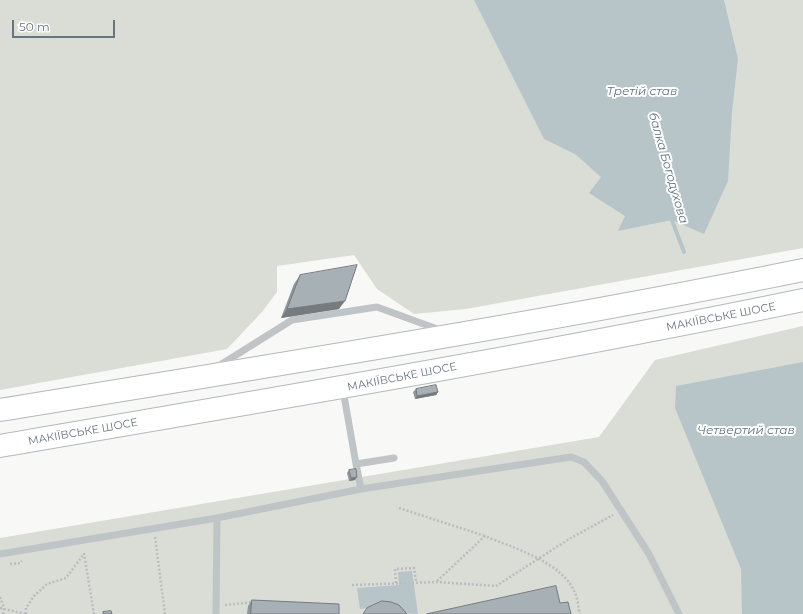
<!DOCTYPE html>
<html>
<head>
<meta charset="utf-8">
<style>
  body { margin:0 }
  #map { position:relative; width:803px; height:614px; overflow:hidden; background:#f8f8f6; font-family:Montserrat,sans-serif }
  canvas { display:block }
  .scale { position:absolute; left:12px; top:20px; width:103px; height:18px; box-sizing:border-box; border:2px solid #65767f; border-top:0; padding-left:5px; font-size:12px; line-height:14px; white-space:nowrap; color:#65767f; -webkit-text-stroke:3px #fff; paint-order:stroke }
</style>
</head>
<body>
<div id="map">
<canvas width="803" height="614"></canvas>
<div class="scale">50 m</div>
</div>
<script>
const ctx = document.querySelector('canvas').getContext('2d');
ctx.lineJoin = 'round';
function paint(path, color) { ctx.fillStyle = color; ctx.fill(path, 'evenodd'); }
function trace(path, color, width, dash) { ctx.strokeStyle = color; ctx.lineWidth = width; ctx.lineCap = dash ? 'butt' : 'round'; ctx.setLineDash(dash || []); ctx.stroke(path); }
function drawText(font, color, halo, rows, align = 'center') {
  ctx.font = font + ' Montserrat,sans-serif'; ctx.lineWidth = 4; ctx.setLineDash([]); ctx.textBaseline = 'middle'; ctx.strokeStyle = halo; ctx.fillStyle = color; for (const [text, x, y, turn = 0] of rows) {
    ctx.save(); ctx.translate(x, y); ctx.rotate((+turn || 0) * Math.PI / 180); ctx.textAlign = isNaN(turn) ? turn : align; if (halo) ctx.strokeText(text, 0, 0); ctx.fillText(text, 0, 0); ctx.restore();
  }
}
const green = new Path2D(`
  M0 0H803V248L466 309 414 314 377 289 354 255 277 266V292L262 312 227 349 0 390Z
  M803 326V614H0V538L599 437 655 360Z`);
const water = new Path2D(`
  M474 0H724L738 59 732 112 728 181 704 234 672 220 618 231 625 216 589 193 601 177 575 154 544 139Z
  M803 362V614H742L741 569 675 408 676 386Z
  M412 571 418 614C398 614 379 606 360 609L357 588 399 585 398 572Z`);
const stream = new Path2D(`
  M670 215 684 252`);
const path = new Path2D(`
  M399 508 485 536
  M155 537 165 614
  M84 553 94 614
  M10 564 20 563 22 561
  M437 581 485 536C513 548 563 562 575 593 578 599 578 607 580 614
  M396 583 395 569 414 568 416 582
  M352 585 437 582 496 586 569 539 613 515
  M0 597 4 608 3 614
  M225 605 254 602
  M0 608 26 614
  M26 614V608L34 596 47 584 66 578 84 554`);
const lane = new Path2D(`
  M217 367 292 320 377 307 440 330
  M343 390 356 464 394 458
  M361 489 571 457 584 462 602 481 649 554 679 614
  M0 554 217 518
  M216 614 217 518 361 489 356 464`);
const primary = new Path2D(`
  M0 410C268 366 537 324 803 270
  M0 446C268 400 537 355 803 300`);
const wall = new Path2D(`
  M300 275 339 309 281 318 294 284Z
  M416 389 438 392 436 395 415 399 413 392Z
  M349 470 355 480 349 481 347 473Z
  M252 600 339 614H247L248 606Z`);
const shadedWall = new Path2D(`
  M345 301 339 309 281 318 287 309Z
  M438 392 436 395 415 399 417 396Z
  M357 477 355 480 349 481 351 478Z`);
const building = new Path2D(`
  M357 265 345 301 287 309 300 275Z
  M436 385 438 392 417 396 416 389Z
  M356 469 357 477 351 478 349 470Z
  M556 586 560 603 568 602 571 614H427Z
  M252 600 339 604V614H251Z
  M382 601 391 602 399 605 407 614H363L367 608Z
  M111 611 112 614H103V612Z`);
const streetNames = [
  ["МАКІЇВСЬКЕ ШОСЕ",721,317,-11],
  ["МАКІЇВСЬКЕ ШОСЕ",402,377,-11],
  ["МАКІЇВСЬКЕ ШОСЕ",83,432,-10]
];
const waterNames = [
  ["Третій став",642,91],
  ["балка Богодухова",668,168,74],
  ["Четвертий став",746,430]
];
paint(green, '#d9ddd5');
paint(water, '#b8c5c8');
trace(stream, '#b8c5c8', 4);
trace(primary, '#b3b9bc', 24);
trace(path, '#babdbf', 2.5, [2, 2]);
trace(lane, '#bfc4c7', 7);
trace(primary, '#fff', 22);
paint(wall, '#90979c');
paint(shadedWall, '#757b7f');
paint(building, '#a7b0b5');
trace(building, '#757b7f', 1);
drawText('11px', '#65767f', '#fff', streetNames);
drawText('italic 12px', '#60757a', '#fff', waterNames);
</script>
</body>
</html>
